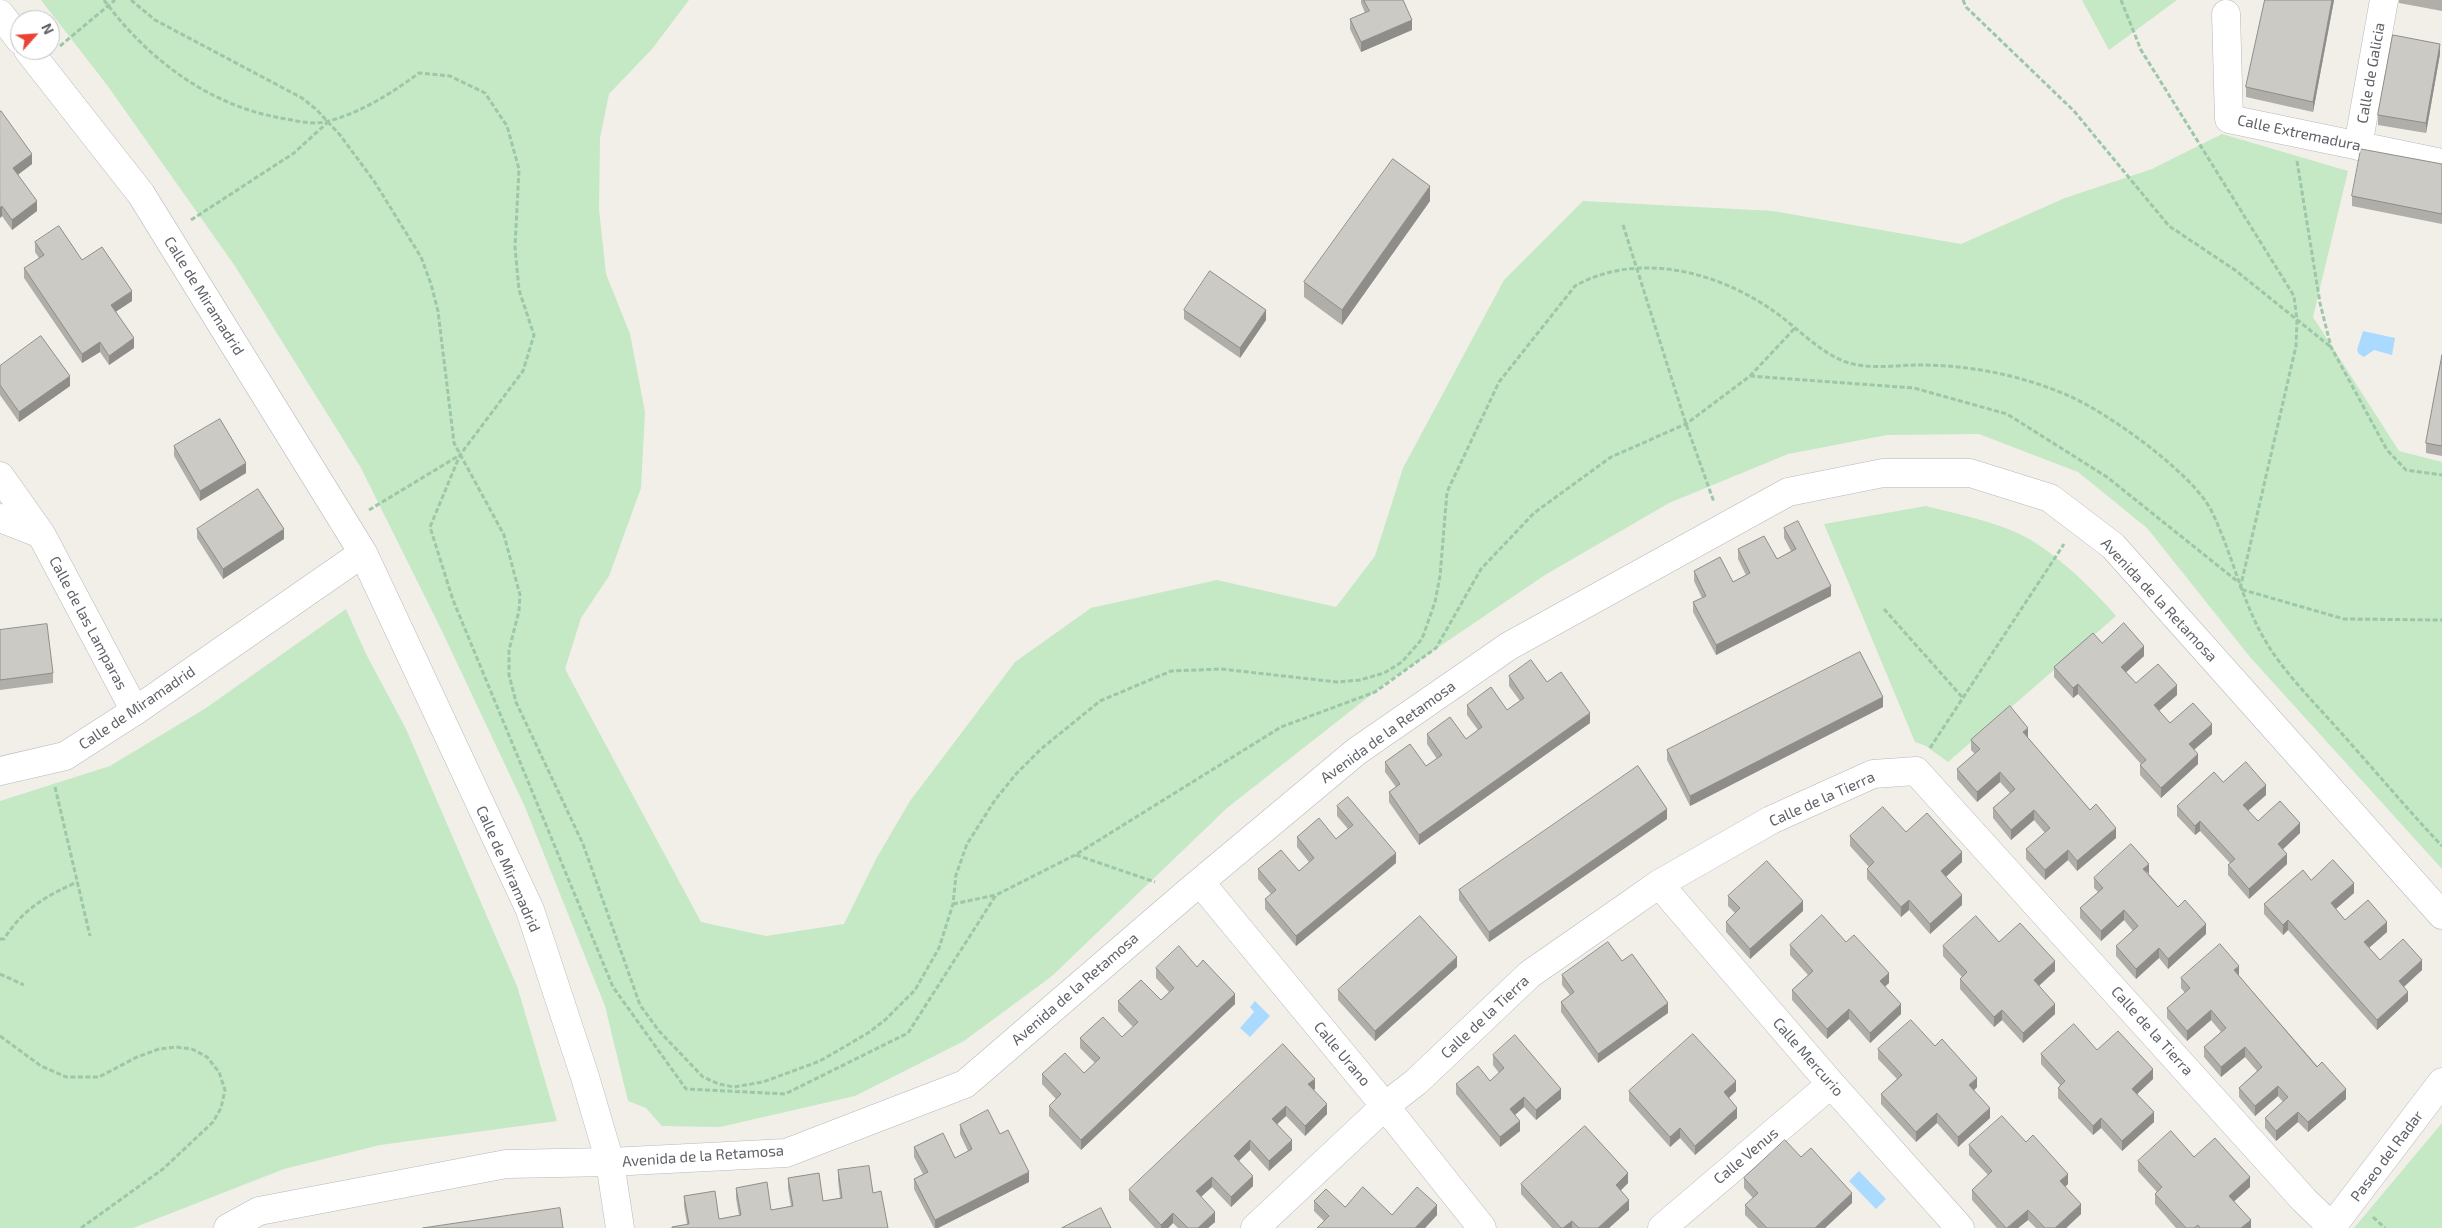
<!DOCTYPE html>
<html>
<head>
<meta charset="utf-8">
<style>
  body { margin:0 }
  #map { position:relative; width:2442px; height:1228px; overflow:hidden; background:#f1efe8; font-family:"Exo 2",sans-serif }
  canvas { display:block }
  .north { position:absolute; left:10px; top:10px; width:50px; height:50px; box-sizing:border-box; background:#fff; border:1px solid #bfc1c3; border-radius:50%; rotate:64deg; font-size:14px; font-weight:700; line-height:20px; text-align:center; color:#5f6368 }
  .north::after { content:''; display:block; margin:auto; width:18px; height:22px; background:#ea4335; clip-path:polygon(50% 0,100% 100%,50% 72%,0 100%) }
</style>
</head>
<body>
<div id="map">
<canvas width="2442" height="1228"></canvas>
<div class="north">N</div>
</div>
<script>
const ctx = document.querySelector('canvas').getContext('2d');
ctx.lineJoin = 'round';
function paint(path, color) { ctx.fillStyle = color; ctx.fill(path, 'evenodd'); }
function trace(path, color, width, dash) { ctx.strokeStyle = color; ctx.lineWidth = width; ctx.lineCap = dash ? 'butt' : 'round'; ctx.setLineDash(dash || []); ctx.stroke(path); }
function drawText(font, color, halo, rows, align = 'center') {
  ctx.font = font + ' "Exo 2",sans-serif'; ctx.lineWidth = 4; ctx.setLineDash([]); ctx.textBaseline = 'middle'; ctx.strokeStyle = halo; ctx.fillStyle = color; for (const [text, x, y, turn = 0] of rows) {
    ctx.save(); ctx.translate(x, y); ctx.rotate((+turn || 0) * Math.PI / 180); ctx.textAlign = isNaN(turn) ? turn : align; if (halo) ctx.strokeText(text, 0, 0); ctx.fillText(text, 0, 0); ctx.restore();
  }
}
const green = new Path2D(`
  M41 0H689L652 49 609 94 600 138 599 209 606 274 630 334 645 412 641 488 609 576 581 618 565 669 701 922 766 936 844 924 876 859 910 801 1015 662 1091 608 1217 580 1336 607 1375 556 1403 468 1504 280 1583 201 1773 211 1961 244 2065 198 2152 169 2222 134 2348 171 2313 317 2399 451 2442 462V869L2250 657 2147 528 2078 472 1979 434 1887 435 1788 454 1669 503 1545 575 1390 680 1227 808 1052 976 964 1041 855 1096 720 1127 662 1126 646 1108 628 1101 605 1006 525 807 440 627 361 468 235 266 107 85Z
  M2082 0H2177L2109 50Z
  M1926 506C1960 515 2000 522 2031 540 2063 560 2092 588 2116 616L1948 762 1926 746 1915 742 1824 524Z
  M346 609 366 654 406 729 517 986 557 1121 380 1145 284 1169 133 1228H0V801L110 766 206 708Z
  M2442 1123V1228H2354Z`);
const water = new Path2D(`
  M2363 331 2395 338 2392 355 2374 350 2364 357 2359 354 2357 350Z
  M1255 1001 1270 1016 1250 1037 1240 1028 1254 1012 1250 1007Z
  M1859 1171 1886 1199 1876 1209 1849 1181Z`);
const path = new Path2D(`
  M104 0C148 60 212 108 287 119 301 122 315 125 329 121 362 112 392 93 419 73L450 76 485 93 507 126 519 169 515 247 519 290 534 335 523 371 460 455 430 527 453 600 613 987 686 1089 785 1094 908 1033 996 895 1075 855 1281 727 1375 692 1436 648 1481 569 1534 513 1611 457 1686 424 1750 376 1795 328
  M131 0 155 20 302 98 317 110 340 135 374 181 421 257 431 284 438 311 454 443 504 535 520 595 519 611 509 650V675L516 702 583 844 640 1005 659 1031 703 1077 719 1084 734 1087 763 1082 820 1061 868 1033 885 1020 915 990 939 948 953 904 956 875 967 844 995 800 1016 774 1041 749 1100 701 1171 671 1221 669 1337 682 1360 680 1384 673 1402 662 1422 639 1435 602 1440 576 1447 492 1499 382 1575 286C1637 251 1716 271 1772 310 1796 326 1818 352 1846 362 1869 370 1895 365 1919 365 1970 365 2020 375 2067 395 2107 412 2191 472 2211 510 2237 563 2243 615 2281 664 2300 689 2323 712 2344 736 2377 773 2408 810 2442 846
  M1963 0 1966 7 2074 111 2169 226 2235 270 2331 347
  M2121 0 2141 50 2294 296 2297 320 2296 346 2240 589 2344 619 2442 620
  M60 46 115 0
  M2297 161 2320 303 2331 347 2387 450 2406 470 2442 475
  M191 220 294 153 328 122
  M1623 225 1686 424 1714 502
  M1750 376 1914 388 2007 414 2107 477 2237 581
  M369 510 460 455
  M1884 609 1963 698
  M1930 748 2064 544
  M55 787 90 936
  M1076 855 1155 882
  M953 904 996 895
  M0 939H4C23 909 46 896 77 882
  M0 974 24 985
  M0 1036 41 1066 66 1077H99L137 1057 159 1049 176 1047 192 1049 207 1057 219 1072 225 1090 221 1108 213 1122 163 1169 81 1228
  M2373 1217 2385 1228`);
const street = new Path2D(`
  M2226 14 2229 119 2442 163
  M2358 146 2384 0
  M0 476 41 534 135 711
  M0 518 41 534
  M1200 882 1385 1106 1482 1228
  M1659 884 1831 1084 1960 1228
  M228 1228 259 1211 506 1164 610 1162 786 1153 965 1084 1187 893 1357 751 1509 646 1788 492 1883 473H1970L2050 498 2113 546 2442 915
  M1255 1228 1385 1106 1416 1082 1530 974 1632 903 1659 884 1771 820 1873 774 1916 771 2304 1200 2332 1227
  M1662 1228 1831 1084`);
const secondary = new Path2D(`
  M0 14 20 40
  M28 50 141 194 363 553 530 910 585 1077 610 1162 620 1228
  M0 771 65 756 135 711 363 553
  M2331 1228 2442 1082`);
const wall = new Path2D(`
  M1361 0H1403L1412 30 1361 52 1350 29V19L1365 13 1361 3Z
  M2265 0H2334L2313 112 2246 97V87Z
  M2399 0H2442V11L2399 3Z
  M2440 54 2426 133 2378 125V115Z
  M0 111 32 164 18 175 37 211 12 230 2 216 0 218Z
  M2442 164V224L2352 206V196Z
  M1430 201 1342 325 1304 297V282Z
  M35 242 82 260 132 301 116 311 134 348 109 365 100 352 82 363 24 278V268L39 258 35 252Z
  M1184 310 1266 320 1240 358 1184 319Z
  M2442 355V456L2426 453V443Z
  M0 366 70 386 19 422 0 395Z
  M174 446 246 473 200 501 174 456Z
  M1784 528 1831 596 1716 655 1693 612V602L1702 598 1694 581V571L1733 582 1746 575 1738 559V549L1777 559 1791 551 1784 538Z
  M197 529 284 539 223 579 197 538Z
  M0 630 53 673V683L0 690Z
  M2102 643 2144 656 2126 672 2136 683 2177 695 2159 711 2170 723 2212 734 2194 750 2198 764 2161 798 2140 775V765L2141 764 2078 694 2073 698 2054 677V667Z
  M1509 676 1547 682 1590 723 1419 845 1389 802V792L1396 787 1385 772V762L1426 766 1437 759 1427 744V734L1466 739 1478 730 1467 715V705L1507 710 1520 701 1509 686Z
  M1883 707 1690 806 1667 760V750Z
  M2028 738 2090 810 2116 838 2077 871 2068 860 2045 880 2026 859V849L2045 833 2034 820 2011 840 1993 818V808L2010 793 2000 782 1977 802 1957 779V769L1975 754 1971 750V740Z
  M2223 782 2266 795 2248 811 2258 821 2300 833 2283 849 2287 864 2249 899 2228 875V865L2230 863 2200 831 2195 835 2177 816V806Z
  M1337 806 1396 863 1296 946 1265 909V899L1271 894 1258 879V869L1299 871 1309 862 1297 847V837L1336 839 1348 829 1337 816Z
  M1667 819 1489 942 1459 900V890Z
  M1906 832 1962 862 1946 877 1962 905 1930 934 1909 910 1901 917 1867 879V869L1869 867 1850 846V836Z
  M2149 874 2178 907 2206 934 2168 969 2159 958 2136 979 2116 956V946L2133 931 2124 920 2101 941 2080 918V908L2098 892 2094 888V878Z
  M2311 880 2354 893 2336 909 2345 920 2387 932 2369 948 2380 960 2422 970 2404 987 2408 1001 2377 1030 2288 930 2283 935 2264 914V904Z
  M1728 896 1803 911 1750 959 1726 932V922L1735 913 1728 906Z
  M1846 942 1889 983 1885 986 1901 1014 1870 1043 1849 1019 1827 1039 1792 1000V990L1808 975 1790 955V945Z
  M1999 942 2055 971 2039 986 2055 1014 2023 1043 2002 1020 1994 1027 1960 989V979L1962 977 1943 956V946Z
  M1197 967 1235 1004 1081 1150 1049 1116V1106L1056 1099 1042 1084V1074L1084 1073 1095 1063 1080 1048V1038L1122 1037 1133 1027 1118 1011V1001L1161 1000 1169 992 1156 978V968Z
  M1457 967 1375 1041 1338 1000V990Z
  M1562 975 1668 1013 1598 1063 1561 1012V1002L1570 995 1562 985Z
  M2239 976 2346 1099 2308 1132 2298 1122 2276 1141 2265 1128V1118L2283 1102 2278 1096 2255 1116 2239 1097V1088L2257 1071 2245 1057 2221 1077 2204 1057V1047L2221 1032 2211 1020 2187 1041 2167 1018V1008L2185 993 2181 988V978Z
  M1935 1046 1977 1087 1974 1090 1990 1118 1958 1147 1937 1123 1916 1142 1881 1104V1094L1897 1079 1878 1059V1049Z
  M2097 1050 2153 1079 2137 1094 2154 1122 2122 1151 2101 1128 2093 1135 2058 1098V1088L2060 1085 2041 1064V1054Z
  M1493 1055 1561 1099 1536 1120 1524 1107 1515 1115 1520 1131 1500 1147 1456 1094V1084L1490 1081 1499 1073 1493 1065Z
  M1315 1089 1314 1090 1327 1114 1305 1136 1286 1116 1277 1124 1292 1150 1269 1171 1250 1150 1239 1161 1253 1186 1231 1207 1212 1187 1201 1197 1215 1222 1208 1228H1178L1173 1223 1168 1228H1155L1129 1200V1190Z
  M1629 1091H1736L1729 1098 1737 1118 1695 1155 1680 1138 1670 1147 1629 1101Z
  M960 1125 1000 1134 1029 1182 938 1228H934L914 1189V1179L923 1174 914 1157V1147L955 1158 968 1151 960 1134Z
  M2026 1142 2068 1184 2065 1187 2081 1214 2066 1228H2036L2028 1220 2018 1228H1997L1972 1200V1190L1988 1175 1969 1155V1145Z
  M1801 1157 1852 1203 1825 1228H1758L1745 1215V1205L1753 1198 1744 1188V1178Z
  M2194 1157 2250 1187 2234 1201 2251 1228H2176L2155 1204V1194L2157 1192 2138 1171V1161Z
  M838 1170 873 1193 888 1228 687 1224 684 1206V1196L719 1219 739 1215 736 1198V1188L771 1210 791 1206 788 1188V1178L823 1201 840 1198 838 1180Z
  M1628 1183 1621 1190 1629 1210 1609 1228H1552L1521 1194V1184Z
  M1314 1201 1392 1215H1437L1425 1228H1317L1324 1221 1314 1211Z`);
const shadedWall = new Path2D(`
  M2332 0H2334L2313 112V102Z
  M1412 20V30L1361 52V42Z
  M2440 44V54L2426 133V123Z
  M32 154V164L13 178V168Z
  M1430 186V201L1342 325V310Z
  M37 201V211L12 230V220Z
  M2 206V216L0 218V208Z
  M132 291V301L111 315V305Z
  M1266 310V320L1240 358V348Z
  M134 338V348L109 365V356Z
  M100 342V352L82 363V354Z
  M70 376V386L19 422V412Z
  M246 463V473L200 501V491Z
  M284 529V539L223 579V569Z
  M1831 586V596L1716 655V645Z
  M2144 646V656L2121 677V667Z
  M2078 684V694L2073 698V688Z
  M2177 685V695L2154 715V705Z
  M1883 697V707L1690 806V796Z
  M1590 713V723L1419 845V835Z
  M2212 724V734L2189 754V744Z
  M2028 728V738L2023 732Z
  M2198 754V764L2161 798V788Z
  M2000 772V782L1977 802V792Z
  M2266 785V795L2243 815V805Z
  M1667 809V819L1489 942V932Z
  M2034 810V820L2011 840V830Z
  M2200 821V831L2195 835V826Z
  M2300 823V833L2278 854V844Z
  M2116 828V838L2077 871V861Z
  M2068 850V860L2045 880V870Z
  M1962 852V862L1941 881V871Z
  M1396 853V863L1296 946V936Z
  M2287 854V864L2249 899V889Z
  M2149 864V874L2143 869Z
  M2354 883V893L2331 913V903Z
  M1962 895V905L1930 934V924Z
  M1909 900V910L1901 917V907Z
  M1803 901V911L1750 959V949Z
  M2124 910V920L2101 941V931Z
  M2288 920V930L2283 935V925Z
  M2387 922V932L2364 952V942Z
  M2206 924V934L2168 969V959Z
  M2159 948V958L2136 979V969Z
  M1457 957V967L1375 1041V1031Z
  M2422 960V970L2399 991V981Z
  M2055 961V971L2034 990V980Z
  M2239 966V976L2234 970Z
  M1889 973V983L1880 991V981Z
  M2408 992V1001L2377 1030V1020Z
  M1235 994V1004L1081 1150V1140Z
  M1668 1003V1013L1598 1063V1054Z
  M1901 1004V1014L1870 1043V1033Z
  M2055 1004V1014L2023 1043V1033Z
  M1849 1009V1019L1827 1039V1029Z
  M2002 1010V1020L1994 1027V1017Z
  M2211 1010V1020L2187 1041V1031Z
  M2245 1047V1057L2221 1077V1067Z
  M2153 1069V1079L2132 1099V1089Z
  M1977 1078V1087L1969 1095V1085Z
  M1315 1079V1089L1308 1094V1084Z
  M1736 1081V1091L1724 1102V1092Z
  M2278 1086V1096L2255 1116V1106Z
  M1561 1089V1099L1536 1120V1110Z
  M2346 1089V1099L2308 1132V1122Z
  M1524 1097V1107L1510 1119V1109Z
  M1327 1104V1114L1305 1136V1126Z
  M1286 1106V1116L1272 1129V1119Z
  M1737 1108V1118L1695 1155V1146Z
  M1990 1108V1118L1958 1147V1137Z
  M2154 1112V1122L2122 1151V1141Z
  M2298 1112V1122L2276 1141V1131Z
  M1937 1113V1123L1916 1142V1132Z
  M2101 1118V1128L2093 1135V1126Z
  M1520 1121V1131L1500 1147V1137Z
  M1680 1128V1138L1670 1147V1137Z
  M1250 1140V1150L1234 1165V1156Z
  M1292 1140V1150L1269 1171V1161Z
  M1029 1172V1182L938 1228H935V1220Z
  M1628 1173V1183L1616 1195V1185Z
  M2068 1174V1184L2060 1191V1181Z
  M1253 1176V1186L1231 1207V1197Z
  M1212 1177V1187L1196 1201V1191Z
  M2250 1177V1187L2229 1206V1196Z
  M1852 1193V1203L1825 1228H1815Z
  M1629 1200V1210L1609 1228H1598Z
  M2081 1204V1214L2066 1228H2055Z
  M1437 1205V1215L1425 1228H1415Z
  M2028 1210V1220L2018 1228H2007Z
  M1215 1212V1222L1208 1228H1198Z
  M1173 1213V1223L1168 1228H1161V1225Z
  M2251 1220V1228H2241Z
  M1572 1221V1228H1563Z`);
const building = new Path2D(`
  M1364 0H1403L1412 20 1361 42 1350 19 1369 11Z
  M2265 0H2332L2313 102 2246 87Z
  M2393 35 2440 44 2426 123 2378 115Z
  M0 111H1L32 154 13 168 37 201 12 220 2 206 0 208Z
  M2361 149 2442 164V214L2352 196Z
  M1393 159 1430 186 1342 310 1304 282Z
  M59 226 82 260 102 247 132 291 111 305 134 338 109 356 100 342 82 354 24 268 44 255 35 242Z
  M1210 271 1266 310 1240 348 1184 310Z
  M41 336 70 376 19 412 0 385V366Z
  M2442 355V446L2426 443Z
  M220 419 246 463 200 491 174 446Z
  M258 489 284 529 223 569 197 529Z
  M1798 521 1831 586 1716 645 1693 602 1706 596 1694 571 1720 557 1733 582 1750 573 1738 549 1764 536 1777 559 1796 549 1784 528Z
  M2124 623 2144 646 2121 667 2136 683 2158 664 2177 685 2154 705 2170 723 2193 703 2212 724 2189 744 2198 754 2161 788 2140 765 2146 760 2078 684 2073 688 2054 667 2093 633 2102 643Z
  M47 624 53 673 0 680V630Z
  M1860 652 1883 697 1690 796 1667 750Z
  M1531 660 1547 682 1561 672 1590 713 1419 835 1389 792 1400 784 1385 762 1410 744 1426 766 1442 755 1427 734 1450 717 1466 739 1482 727 1467 705 1491 687 1507 710 1524 698 1509 676Z
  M2010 706 2028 728 2023 732 2090 810 2096 804 2116 828 2077 861 2068 850 2045 870 2026 849 2050 828 2034 810 2011 830 1993 808 2015 789 2000 772 1977 792 1957 769 1980 749 1971 740Z
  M2246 762 2266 785 2243 805 2258 821 2280 801 2300 823 2278 844 2287 854 2249 889 2228 865 2235 859 2200 821 2195 826 2177 806 2214 772 2223 782Z
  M1638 766 1667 809 1489 932 1459 890Z
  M1348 797 1396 853 1296 936 1265 899 1276 890 1258 869 1281 850 1299 871 1314 858 1297 837 1319 818 1336 839 1353 825 1337 806Z
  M1883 807 1906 832 1927 813 1962 852 1941 871 1962 895 1930 924 1909 900 1901 907 1867 869 1874 862 1850 836Z
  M2131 844 2149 864 2143 869 2178 907 2185 900 2206 924 2168 959 2159 948 2136 969 2116 946 2138 926 2124 910 2101 931 2080 908 2103 888 2094 878Z
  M2333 860 2354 883 2331 903 2345 920 2368 900 2387 922 2364 942 2380 960 2403 939 2422 960 2399 981 2408 992 2377 1020 2288 920 2283 925 2264 904 2303 870 2311 880Z
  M1767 861 1803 901 1750 949 1726 922 1740 908 1728 896Z
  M1822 915 1846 942 1854 935 1889 973 1880 981 1901 1004 1870 1033 1849 1009 1827 1029 1792 990 1813 971 1790 945Z
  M1420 916 1457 957 1375 1031 1338 990Z
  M1976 916 1999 942 2020 923 2055 961 2034 980 2055 1004 2023 1033 2002 1010 1994 1017 1960 979 1967 972 1943 946Z
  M1608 942 1622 961 1632 954 1668 1003 1598 1054 1561 1002 1574 992 1562 975Z
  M2220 944 2239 966 2234 970 2317 1067 2322 1062 2346 1089 2308 1122 2298 1112 2276 1131 2265 1118 2288 1097 2278 1086 2255 1106 2239 1088 2262 1067 2245 1047 2221 1067 2204 1047 2226 1028 2211 1010 2187 1031 2167 1008 2190 988 2181 978Z
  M1179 946 1197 967 1203 960 1235 994 1081 1140 1049 1106 1061 1094 1042 1074 1065 1053 1084 1073 1100 1058 1080 1038 1103 1017 1122 1037 1138 1022 1118 1001 1141 980 1161 1000 1174 988 1156 968Z
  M1911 1020 1935 1046 1942 1039 1977 1078 1969 1085 1990 1108 1958 1137 1937 1113 1916 1132 1881 1094 1902 1075 1878 1049Z
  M2074 1024 2097 1050 2118 1031 2153 1069 2132 1089 2154 1112 2122 1141 2101 1118 2093 1126 2058 1088 2065 1081 2041 1054Z
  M1693 1034 1736 1081 1724 1092 1737 1108 1695 1146 1680 1128 1670 1137 1629 1091Z
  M1515 1035 1561 1089 1536 1110 1524 1097 1510 1109 1520 1121 1500 1137 1456 1084 1478 1066 1490 1081 1504 1068 1493 1055Z
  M1283 1044 1315 1079 1308 1084 1327 1104 1305 1126 1286 1106 1272 1119 1292 1140 1269 1161 1250 1140 1234 1156 1253 1176 1231 1197 1212 1177 1196 1191 1215 1212 1198 1228H1188L1173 1213 1161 1225 1129 1190Z
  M988 1110 1000 1134 1008 1130 1029 1172 935 1220 914 1179 928 1172 914 1147 943 1133 955 1158 972 1149 960 1125Z
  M2002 1116 2026 1142 2033 1135 2068 1174 2060 1181 2081 1204 2055 1228H2045L2028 1210 2007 1228H2006L1972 1190 1992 1171 1969 1145Z
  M1585 1126 1628 1173 1616 1185 1629 1200 1598 1228H1579L1572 1221 1563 1228H1561L1521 1184Z
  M2171 1131 2194 1157 2215 1138 2250 1177 2229 1196 2251 1220 2241 1228H2200L2198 1225 2194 1228H2186L2155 1194 2162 1187 2138 1161Z
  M1785 1140 1801 1157 1811 1148 1852 1193 1815 1228H1767L1745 1205 1758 1193 1744 1178Z
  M869 1166 873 1193 881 1191 888 1228H672V1227L689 1224 684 1196 715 1191 719 1219 741 1215 736 1188 767 1182 771 1210 793 1206 788 1178 819 1173 823 1201 842 1198 838 1170Z
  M1363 1187 1392 1215 1417 1187 1437 1205 1415 1228H1317L1329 1216 1314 1201 1326 1189 1345 1207Z
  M560 1208 563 1228H423Z
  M1101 1208 1111 1228H1062Z`);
const streetNames = [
  ["Calle de Galicia",2371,73,-80],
  ["Calle Extremadura",2299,133,12],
  ["Calle de Miramadrid",204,296,58],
  ["Avenida de la Retamosa",2159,600,47],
  ["Calle de las Lamparas",88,623,62],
  ["Calle de Miramadrid",137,708,-34],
  ["Avenida de la Retamosa",1388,732,-36],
  ["Calle de la Tierra",1822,799,-24],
  ["Calle de Miramadrid",508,869,66],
  ["Avenida de la Retamosa",1075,989,-41],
  ["Calle de la Tierra",1485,1017,-43],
  ["Calle de la Tierra",2152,1031,48],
  ["Calle Urano",1342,1054,50],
  ["Calle Mercurio",1808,1057,49],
  ["Avenida de la Retamosa",703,1156,-4],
  ["Calle Venus",1746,1156,-40],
  ["Paseo del Radar",2387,1156,-53]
];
paint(green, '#c5e8c5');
paint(water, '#aadaff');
trace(street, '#b5b8bc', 29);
trace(secondary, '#b6babf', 29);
trace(path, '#9cc7a9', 3, [5, 2.5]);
trace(street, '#fff', 28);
trace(secondary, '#fff', 28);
paint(wall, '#afaea9');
paint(shadedWall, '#8f8d8a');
paint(building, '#cccac5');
trace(building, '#8f8d8a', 1);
drawText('15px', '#5f6368', '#fff', streetNames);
</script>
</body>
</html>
